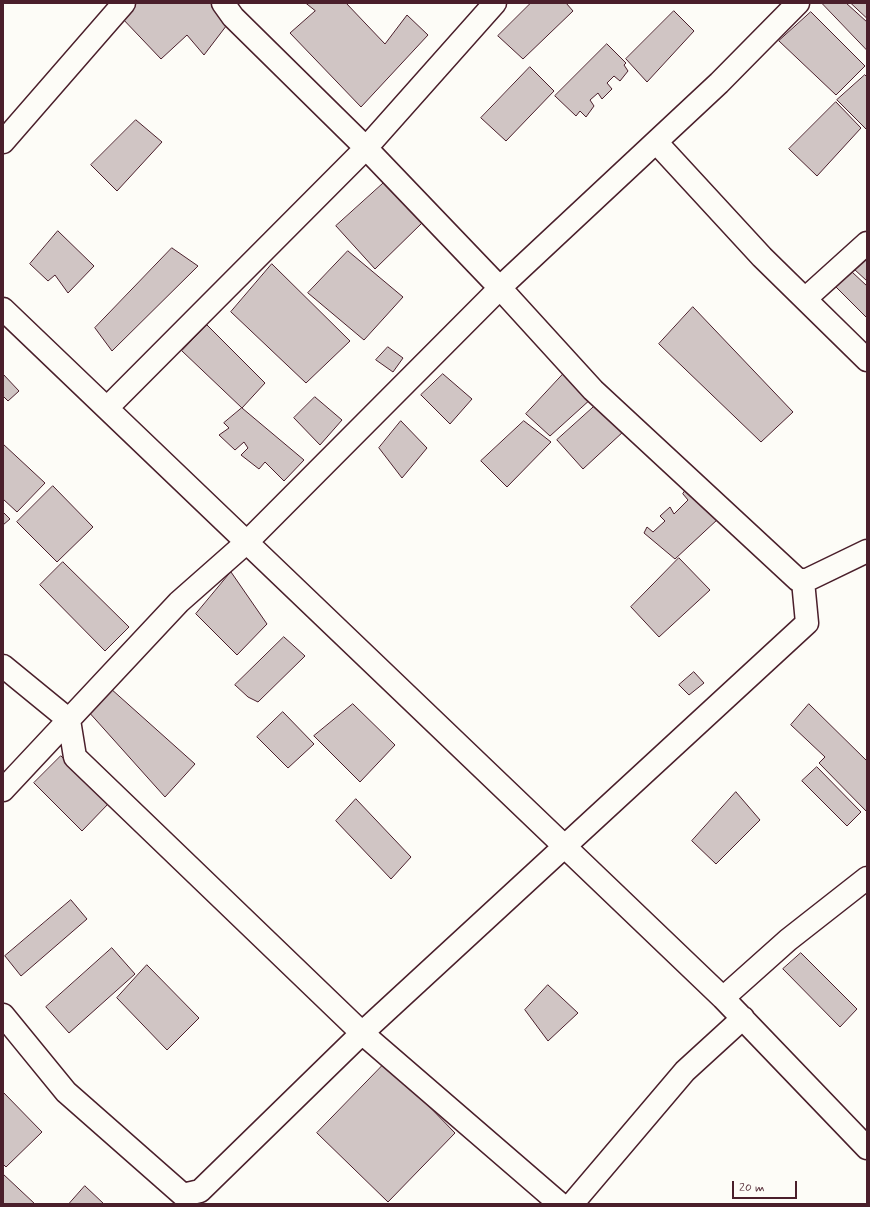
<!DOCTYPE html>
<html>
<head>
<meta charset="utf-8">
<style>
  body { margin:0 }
  #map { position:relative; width:870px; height:1207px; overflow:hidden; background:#fdfcf7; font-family:Mynerve,sans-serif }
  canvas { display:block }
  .frame { position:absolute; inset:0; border:4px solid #4a1f2b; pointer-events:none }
  .scale { position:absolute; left:732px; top:1181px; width:65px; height:18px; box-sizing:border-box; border:2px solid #4a1f2b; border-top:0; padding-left:5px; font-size:12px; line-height:14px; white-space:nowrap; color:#4a1f2b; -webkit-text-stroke:3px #fdfcf7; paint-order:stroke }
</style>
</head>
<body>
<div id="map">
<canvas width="870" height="1207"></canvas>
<div class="frame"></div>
<div class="scale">20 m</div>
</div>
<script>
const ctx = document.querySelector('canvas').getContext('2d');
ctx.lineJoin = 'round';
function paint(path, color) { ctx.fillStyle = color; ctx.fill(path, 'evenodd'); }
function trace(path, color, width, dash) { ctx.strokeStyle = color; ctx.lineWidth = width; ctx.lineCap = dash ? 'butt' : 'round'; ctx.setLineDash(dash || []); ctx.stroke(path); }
const building = new Path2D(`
  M134 3H216L233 17 204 55 187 35 161 59 120 16Z
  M306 3H346L385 44 407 15 428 35 361 107 290 33 315 11Z
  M531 3H566L573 11 523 59 498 36Z
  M822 3H846L867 22V50Z
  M851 3H867V18Z
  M674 11 694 31 647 82 626 59Z
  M811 12 865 66 836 95 779 41Z
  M607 44 626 63 624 65 628 71 620 81 614 76 607 83 612 89 602 99 598 93 590 100 594 106 586 117 580 111 576 116 555 96Z
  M530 67 554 91 506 141 481 118Z
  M865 75 867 77V130L837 100Z
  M836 102 861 128 817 176 789 149Z
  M136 120 162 142 117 191 91 165Z
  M387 180 423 222 375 269 336 226Z
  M58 231 94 266 68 293 55 275 48 281 30 264Z
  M172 248 198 266 112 351 95 328Z
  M348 251 403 297 364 340 308 293Z
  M867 256V281L854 269Z
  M272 264 350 341 306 383 231 312Z
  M852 272 867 286V318L835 286Z
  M693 307 793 412 761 442 659 344Z
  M207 325 265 383 242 408 182 351Z
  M388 347 403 358 393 372 376 360Z
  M567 370 592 398 550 436 526 414Z
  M3 374 19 391 8 401 3 396Z
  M443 374 472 399 450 424 421 395Z
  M315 397 342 420 320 445 294 418Z
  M597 404 624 431 583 469 557 440Z
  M242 408 304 460 284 481 265 462 259 469 241 455 248 448 244 442 235 450 219 435 229 428 224 423Z
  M401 421 427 448 402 478 379 448Z
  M524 421 551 442 507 487 481 461Z
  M3 444 45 483 17 512 3 499Z
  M53 486 93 527 57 562 17 522Z
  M687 488 718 519 675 559 644 533 647 527 653 532 665 521 660 516 670 507 674 514 688 500 683 494Z
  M3 512 10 519 3 525Z
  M679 558 710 590 659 637 631 607Z
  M63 562 129 627 105 651 40 585Z
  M231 572 267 624 237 655 196 614Z
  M284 637 305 656 258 702 248 697 235 685Z
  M694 672 704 683 689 695 679 685Z
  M110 688 195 764 165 797 87 710Z
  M353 704 395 745 360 782 314 736Z
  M809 704 867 761V812L819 763 825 757 791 725Z
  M283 712 314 744 288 768 257 737Z
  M61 756 109 803 82 831 34 783Z
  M817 767 861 812 847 826 802 781Z
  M736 792 760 820 716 864 692 841Z
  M356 799 411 857 391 879 336 821Z
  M71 900 87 919 21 976 5 956Z
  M112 948 135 974 69 1033 46 1007Z
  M801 953 857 1009 840 1027 783 969Z
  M147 965 199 1018 167 1050 117 998Z
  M548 985 578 1013 548 1041 525 1010Z
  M386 1062 455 1133 388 1202 317 1133Z
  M3 1092 42 1132 6 1167 3 1164Z
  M3 1174 35 1204H3Z
  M85 1186 104 1204H69Z`);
const minor = new Path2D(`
  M223 3 233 17 366 148 500 288 593 390 798 580H807L867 551
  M3 142 124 3
  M656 142 762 257 867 360
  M805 299 867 243
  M3 309 723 998 867 1148
  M107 408 366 148 495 3
  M3 666 69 720 75 757 362 1033 560 1204
  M3 790 179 602 247 542 508 280 719 83 798 3
  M723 998 788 940 867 878
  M3 1015 66 1092 183 1195
  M183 1195 200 1191 362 1033 807 623 803 581
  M572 1204 685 1071 743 1018`);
paint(building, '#d0c5c4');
trace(building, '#4a1f2b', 1);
trace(minor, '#4a1f2b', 25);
trace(minor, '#fdfcf7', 22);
</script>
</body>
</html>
